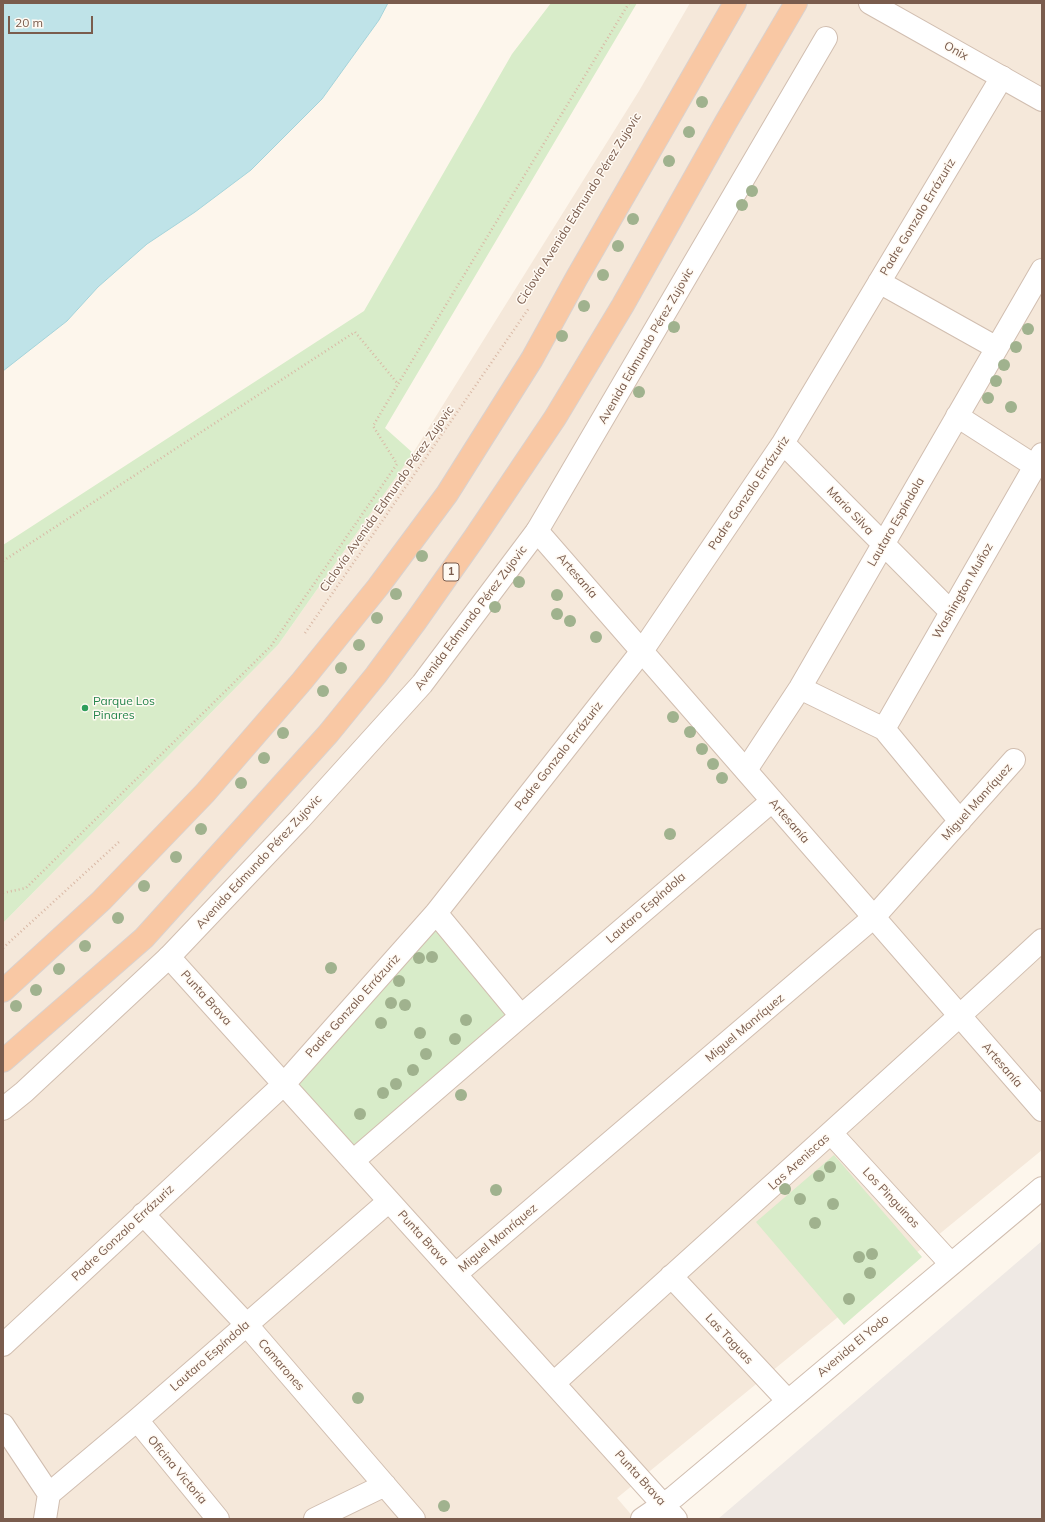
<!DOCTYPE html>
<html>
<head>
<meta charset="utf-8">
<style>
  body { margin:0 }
  #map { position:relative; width:1045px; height:1522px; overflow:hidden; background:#fdf6ec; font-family:Mulish,sans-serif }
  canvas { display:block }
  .frame { position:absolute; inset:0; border:4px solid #7a5c4d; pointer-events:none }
  .scale { position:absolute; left:8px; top:16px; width:85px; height:18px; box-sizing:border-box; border:2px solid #7a5c4d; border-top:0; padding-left:5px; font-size:12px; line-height:14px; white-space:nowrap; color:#7a5c4d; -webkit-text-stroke:3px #fffaf3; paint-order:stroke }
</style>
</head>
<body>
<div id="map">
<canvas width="1045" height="1522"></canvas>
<div class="frame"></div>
<div class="scale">20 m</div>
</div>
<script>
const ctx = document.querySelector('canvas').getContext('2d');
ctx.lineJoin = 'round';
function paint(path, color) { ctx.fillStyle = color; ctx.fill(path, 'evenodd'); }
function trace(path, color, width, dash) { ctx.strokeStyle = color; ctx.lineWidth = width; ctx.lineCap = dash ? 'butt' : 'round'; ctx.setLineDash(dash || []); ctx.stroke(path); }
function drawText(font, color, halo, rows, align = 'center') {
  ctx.font = font + ' Mulish,sans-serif'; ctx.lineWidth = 3; ctx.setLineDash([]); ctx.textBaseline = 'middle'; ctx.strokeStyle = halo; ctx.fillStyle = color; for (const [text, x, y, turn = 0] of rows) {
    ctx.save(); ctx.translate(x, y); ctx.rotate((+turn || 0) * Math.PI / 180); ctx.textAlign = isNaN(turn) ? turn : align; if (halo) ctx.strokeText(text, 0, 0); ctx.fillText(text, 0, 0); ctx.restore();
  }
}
const residential = new Path2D(`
  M690 3H1042V1150L617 1498 635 1519H3V923L278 645 413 453 639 91Z`);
const industrial = new Path2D(`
  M1042 1241V1519H718Z`);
const green = new Path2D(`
  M551 3H637L385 428 413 453 278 645 3 923V545L364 311 512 54Z
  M436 913 521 1016 353 1161 284 1084Z
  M834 1155 922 1257 844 1325 756 1222Z`);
const water = new Path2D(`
  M3 3H388L379 20 322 99 251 170 195 212 147 244 98 287 67 321 3 371Z`);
const path = new Path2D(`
  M3 561 355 332 398 384 629 3
  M305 633 529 308
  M3 893 26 888 271 646 397 464 373 426 398 384
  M3 948 120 841`);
const minor = new Path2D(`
  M879 282 997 348
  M957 416 1035 466
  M783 443 951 612
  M537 531 826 38
  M800 688 884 729 960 821
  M884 729 1042 454
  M746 770 800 688 1042 270
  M436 913 521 1016
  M169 957 676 1519
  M831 1133 951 1264
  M353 1161 521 1016 772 801
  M143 1214 246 1324 414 1519
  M456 1274 874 917 1014 760
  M671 1276 788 1401
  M3 1345 284 1084 436 913 642 651 783 443 1002 77
  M554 1383C716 1235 881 1089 1042 940
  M137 1420 218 1519
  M3 1425 49 1494
  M45 1519 49 1494 137 1420 389 1201
  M315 1519 385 1485`);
const tertiary = new Path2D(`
  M870 3 1042 100
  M3 1109 24 1092 169 957 300 819 422 684 537 531 1042 1110
  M642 1519 674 1497 1042 1188`);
const trunk = new Path2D(`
  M3 991 101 901 205 793 302 681 378 587 447 494 532 359 576 279 735 3
  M3 1061 144 938 328 734 376 675 416 621 475 537 555 418 623 305 726 122 796 3`);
const trees = [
  [702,102],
  [689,132],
  [669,161],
  [752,191],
  [742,205],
  [633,219],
  [618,246],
  [603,275],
  [584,306],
  [674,327],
  [1028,329],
  [562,336],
  [1016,347],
  [1004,365],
  [996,381],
  [639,392],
  [988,398],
  [1011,407],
  [422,556],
  [519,582],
  [396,594],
  [557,595],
  [495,607],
  [557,614],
  [377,618],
  [570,621],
  [596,637],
  [359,645],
  [341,668],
  [323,691],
  [673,717],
  [690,732],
  [283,733],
  [702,749],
  [264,758],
  [713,764],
  [722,778],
  [241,783],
  [201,829],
  [670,834],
  [176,857],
  [144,886],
  [118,918],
  [85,946],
  [432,957],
  [419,958],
  [331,968],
  [59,969],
  [399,981],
  [36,990],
  [391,1003],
  [405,1005],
  [16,1006],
  [466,1020],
  [381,1023],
  [420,1033],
  [455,1039],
  [426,1054],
  [413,1070],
  [396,1084],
  [383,1093],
  [461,1095],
  [360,1114],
  [830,1167],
  [819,1176],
  [785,1189],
  [496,1190],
  [800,1199],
  [833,1204],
  [815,1223],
  [872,1254],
  [859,1257],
  [870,1273],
  [849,1299],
  [358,1398],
  [444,1506]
];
const markers = [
  [85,708,4,"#2e9e5b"]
];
const shields = [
  [451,572,16]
];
const shieldNames = [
  ["1",451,572]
];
const streetNames = [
  ["Onix",956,51,29],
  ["Ciclovía Avenida Edmundo Pérez Zujovic",579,209,-58],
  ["Padre Gonzalo Errázuriz",918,217,-59],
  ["Avenida Edmundo Pérez Zujovic",646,346,-60],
  ["Padre Gonzalo Errázuriz",749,493,-56],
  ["Ciclovía Avenida Edmundo Pérez Zujovic",387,499,-55],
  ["Mario Silva",850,511,46],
  ["Lautaro Espíndola",896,522,-60],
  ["Artesanía",577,576,49],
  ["Washington Muñoz",963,591,-60],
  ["Avenida Edmundo Pérez Zujovic",471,618,-53],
  ["Padre Gonzalo Errázuriz",559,756,-52],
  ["Miguel Manríquez",977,802,-48],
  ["Artesanía",789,821,49],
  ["Avenida Edmundo Pérez Zujovic",259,862,-47],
  ["Lautaro Espíndola",646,908,-41],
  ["Punta Brava",206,998,48],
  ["Padre Gonzalo Errázuriz",353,1006,-48],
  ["Miguel Manríquez",745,1028,-40],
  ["Artesanía",1002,1065,49],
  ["Las Areniscas",799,1162,-42],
  ["Los Pinguinos",891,1198,47],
  ["Padre Gonzalo Errázuriz",123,1233,-43],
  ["Punta Brava",423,1238,48],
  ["Miguel Manríquez",498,1238,-40],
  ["Las Taguas",729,1339,47],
  ["Avenida El Yodo",853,1346,-40],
  ["Lautaro Espíndola",210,1356,-41],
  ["Camarones",281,1365,49],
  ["Oficina Victoria",177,1470,50],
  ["Punta Brava",640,1478,48]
];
const leisureNames = [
  ["Parque Los",93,701],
  ["Pinares",93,715]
];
paint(residential, '#f5e8da');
paint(industrial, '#efe9e4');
paint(green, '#d8ecc9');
paint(water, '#bfe3e8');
trace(water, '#a5d3da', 1);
trace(minor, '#d1beb0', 24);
trace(tertiary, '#d1beb0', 24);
trace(trunk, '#dad1cd', 24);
trace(path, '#d9b8a5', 2.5, [1, 3]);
trace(minor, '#fff', 22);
trace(tertiary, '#fff', 22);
trace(trunk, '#f9c8a4', 22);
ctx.fillStyle = '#a0b28e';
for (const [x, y] of trees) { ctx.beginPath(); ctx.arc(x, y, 6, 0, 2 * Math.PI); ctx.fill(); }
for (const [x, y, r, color] of markers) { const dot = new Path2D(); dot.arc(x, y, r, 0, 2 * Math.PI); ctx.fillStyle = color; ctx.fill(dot); trace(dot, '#fffaf3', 1.5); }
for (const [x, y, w] of shields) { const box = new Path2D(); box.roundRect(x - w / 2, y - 9, w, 18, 3); ctx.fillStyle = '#fffaf3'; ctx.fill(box); trace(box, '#7a5c4d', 1); }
drawText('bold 11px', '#7a5c4d', null, shieldNames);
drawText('12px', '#7a5c4d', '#fffaf3', streetNames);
drawText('12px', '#27864d', '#fffaf3', leisureNames, 'left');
</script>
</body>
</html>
